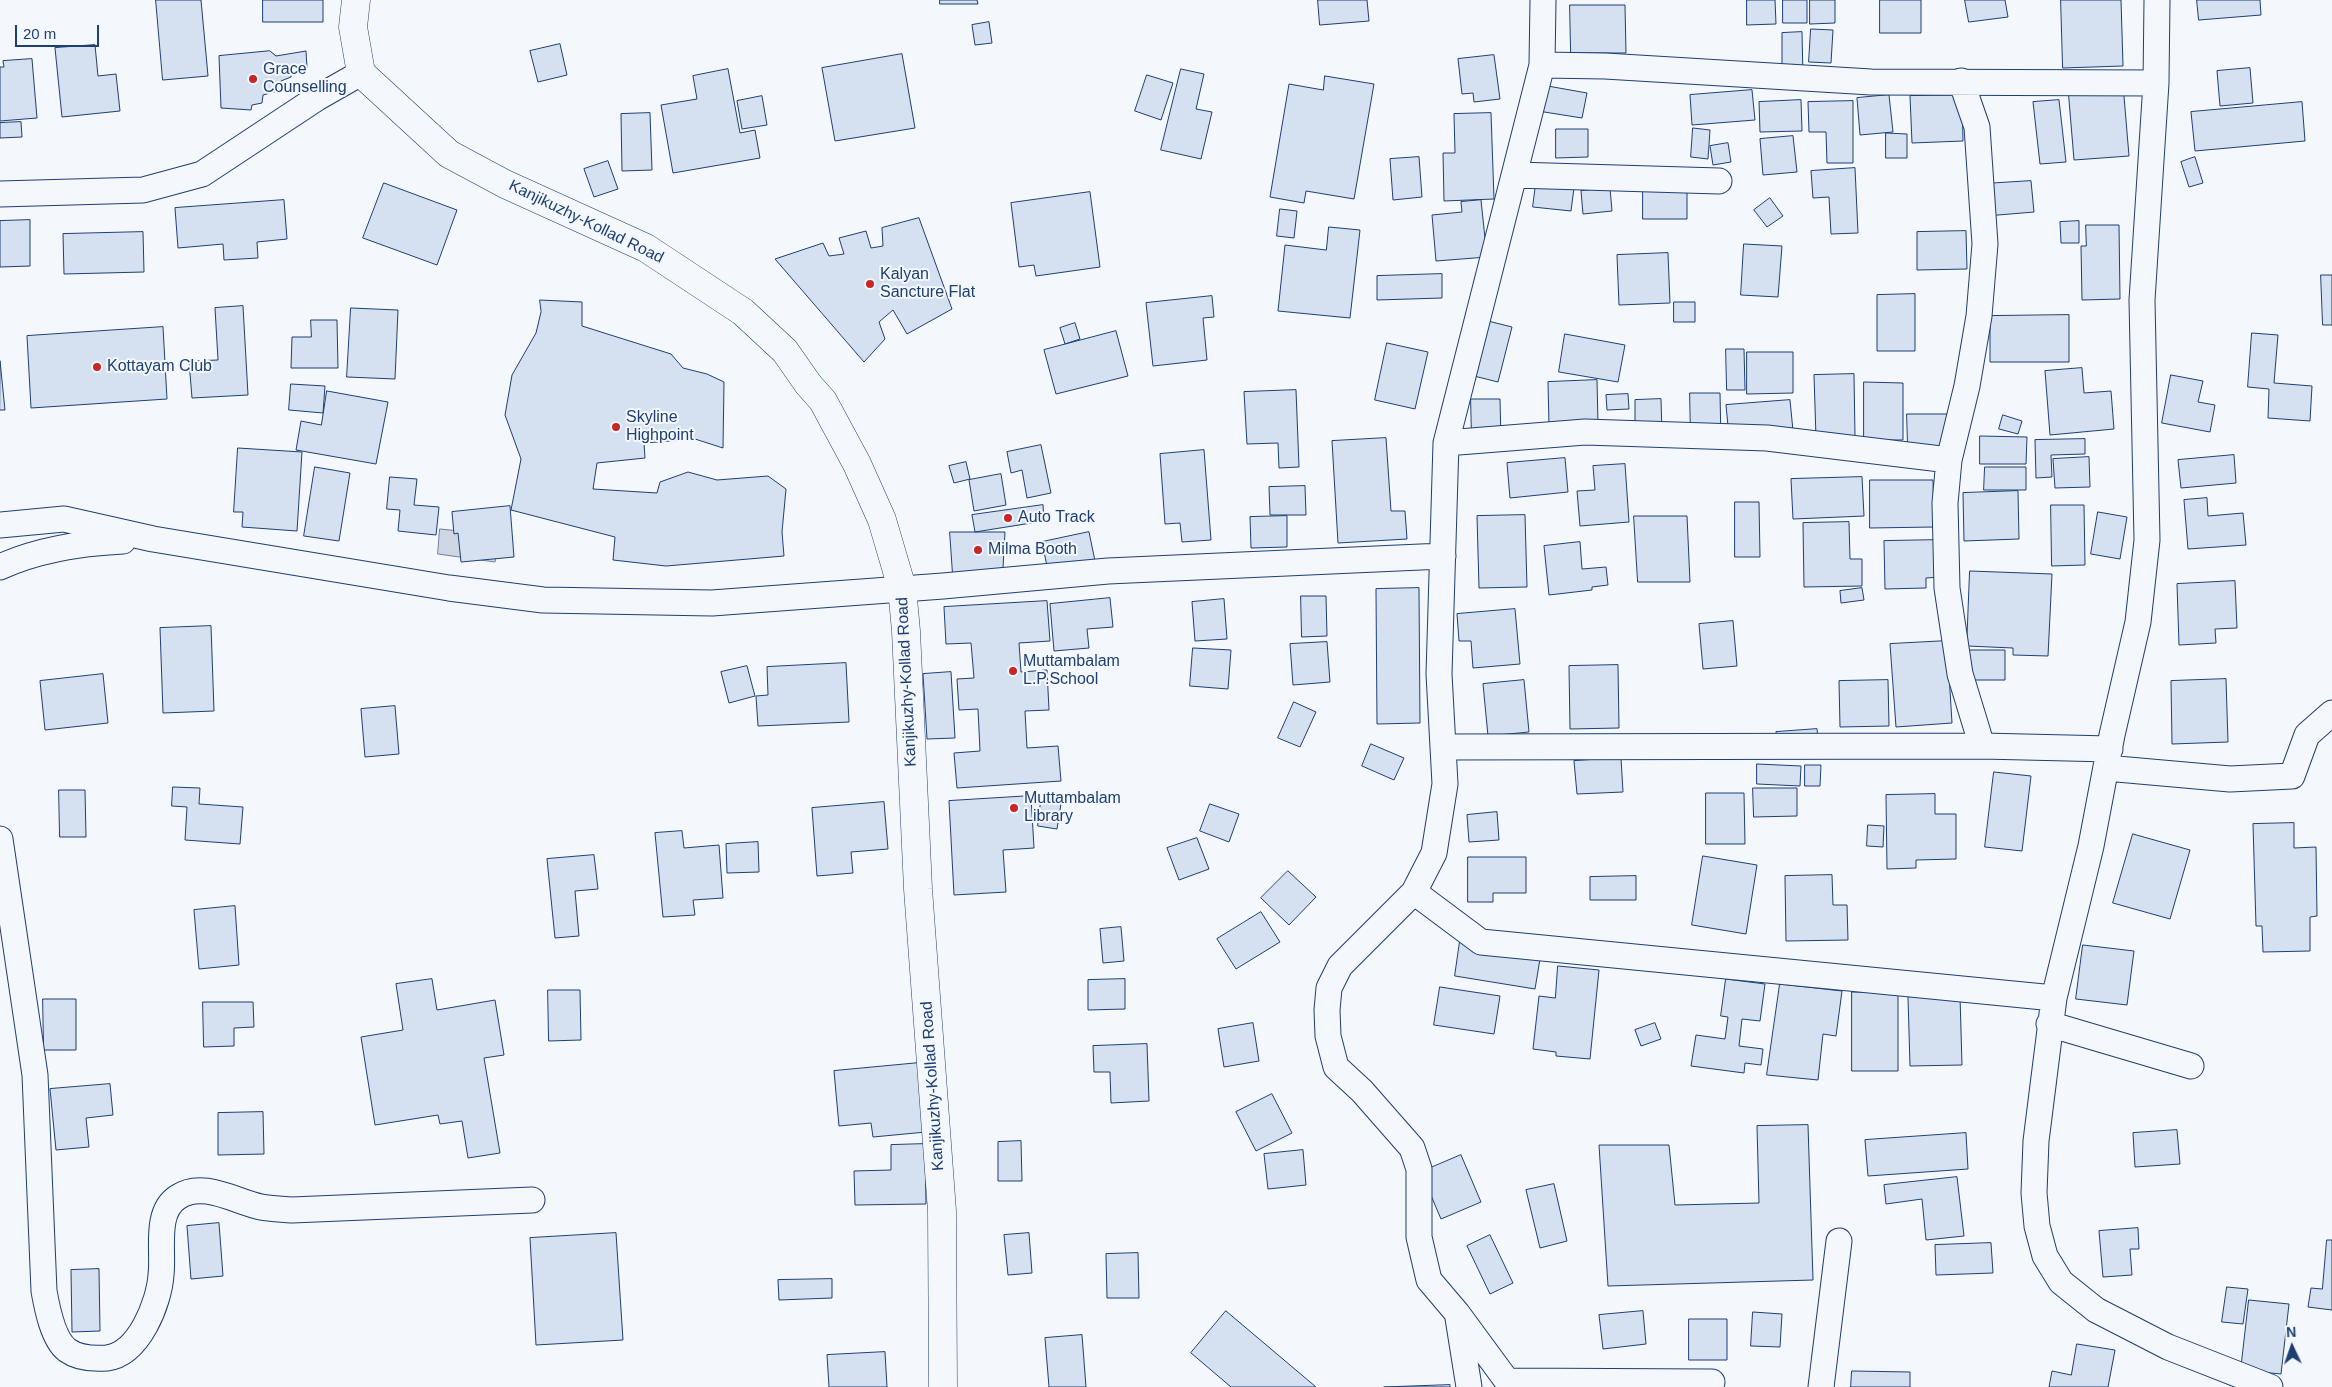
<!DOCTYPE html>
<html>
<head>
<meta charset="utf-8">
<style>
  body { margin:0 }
  #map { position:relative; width:2332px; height:1387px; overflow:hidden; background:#f4f7fb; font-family:Arial,sans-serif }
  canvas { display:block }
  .north { position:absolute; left:2267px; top:1322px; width:50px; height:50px; -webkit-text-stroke:4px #f4f7fb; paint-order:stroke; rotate:357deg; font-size:14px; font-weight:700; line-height:20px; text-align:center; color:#1d3f73 }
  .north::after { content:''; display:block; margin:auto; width:18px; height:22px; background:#1d3f73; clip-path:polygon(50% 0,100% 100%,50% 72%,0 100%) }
  .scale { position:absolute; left:15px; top:25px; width:84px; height:22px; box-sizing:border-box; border:2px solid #1d3f73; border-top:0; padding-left:6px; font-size:15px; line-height:18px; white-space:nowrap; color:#1d3f73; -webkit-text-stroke:4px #f4f7fb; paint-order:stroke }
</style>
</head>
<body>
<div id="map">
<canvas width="2332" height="1387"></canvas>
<div class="north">N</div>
<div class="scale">20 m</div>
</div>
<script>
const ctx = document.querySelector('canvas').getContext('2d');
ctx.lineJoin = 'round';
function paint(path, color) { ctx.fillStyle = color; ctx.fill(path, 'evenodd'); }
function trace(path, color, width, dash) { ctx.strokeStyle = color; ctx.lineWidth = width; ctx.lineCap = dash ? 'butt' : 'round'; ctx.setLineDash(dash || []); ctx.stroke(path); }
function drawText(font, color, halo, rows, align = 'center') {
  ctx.font = font + ' Arial,sans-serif'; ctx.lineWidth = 4; ctx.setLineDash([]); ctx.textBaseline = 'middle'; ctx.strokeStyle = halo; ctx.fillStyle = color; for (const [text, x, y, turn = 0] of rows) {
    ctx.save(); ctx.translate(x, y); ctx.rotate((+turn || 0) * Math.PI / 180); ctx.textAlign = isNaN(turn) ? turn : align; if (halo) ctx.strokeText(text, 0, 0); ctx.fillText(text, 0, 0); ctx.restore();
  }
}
const water = new Path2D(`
  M440 529 500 535 495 562 438 554Z`);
const building = new Path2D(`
  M156 0H201L208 76 163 80Z
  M263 0H323V22H263Z
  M940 0H977L978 4H940Z
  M1318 0H1367L1369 21 1320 25Z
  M1747 0H1775L1776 24 1747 25Z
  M1783 0H1807V23H1783Z
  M1810 0H1835V23L1810 24Z
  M1880 0H1921V33H1880Z
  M1965 0H2005L2008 17 1969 22Z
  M2061 0H2121L2123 66 2063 68Z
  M2197 0H2260L2261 15 2199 20Z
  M1570 5H1625L1626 53H1571Z
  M989 22 992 43 975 45 972 25Z
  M1811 29 1833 30 1831 63 1809 62Z
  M1802 32 1803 78H1782V33Z
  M560 44 567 75 538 82 530 51Z
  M95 45 98 76 116 74 120 111 62 117 55 48Z
  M270 51 276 56 306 51 307 68H291V77L281 81V90L263 95 262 103 252 105 251 110 221 108 219 56Z
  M902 54 915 128 835 141 822 68Z
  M1494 55 1500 99 1474 102 1473 93 1462 94 1458 59Z
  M32 59 37 118 0 121V67H4L3 61Z
  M2250 68 2253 103 2220 106 2217 71Z
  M728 69 740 133 755 130 760 158 673 173 661 105 697 99 693 76Z
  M1181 69 1204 74 1196 109 1212 112 1201 159 1161 150Z
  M1147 75 1173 83 1161 120 1135 111Z
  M1325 76 1374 84 1354 199 1306 191 1304 203 1270 197 1289 84 1323 90Z
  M2123 84 2129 156 2074 160 2068 88Z
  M1542 85 1587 93 1582 118 1538 111Z
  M1752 90 1755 120 1692 125 1690 95Z
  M1889 95 1893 132 1860 135 1857 98Z
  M1962 95 1963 141 1912 143 1910 96Z
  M762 96 767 125 742 129 737 101Z
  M1801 100 1802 131 1760 132 1759 102Z
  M2059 100 2066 162 2040 164 2033 102Z
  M1853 101V163H1827L1826 132H1809L1808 102Z
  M2302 102 2305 141 2195 151 2191 112Z
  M650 113 652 170 622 171 621 114Z
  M1491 113 1494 199 1444 201 1443 153H1455L1454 114Z
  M21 122 22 137 0 138V123Z
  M1693 128 1710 130 1708 159 1691 157Z
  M1556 129H1588V157L1556 158Z
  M1886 133 1907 134V158H1886Z
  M1793 136 1797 172 1763 175 1760 139Z
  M1728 143 1731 162 1713 165 1710 146Z
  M1419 157 1422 197 1393 200 1390 159Z
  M2195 157 2203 183 2189 187 2181 162Z
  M608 161 618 189 594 197 584 169Z
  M1855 168 1858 233 1831 234 1829 197 1813 198 1811 171Z
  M1537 176 1575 180 1571 211 1533 207Z
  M2031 181 2034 212 1986 216 1983 184Z
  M384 183 457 210 437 265 363 238Z
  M1643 187H1687V219H1643Z
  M1610 188 1612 211 1583 214 1581 191Z
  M1090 192 1100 267 1036 276 1034 265 1019 267 1011 203Z
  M1770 198 1783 216 1767 227 1754 210Z
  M284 200 287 239 257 242 258 258 224 260 223 244 178 248 175 208Z
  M1481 200 1487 257 1436 261 1432 215 1462 212 1461 202Z
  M1280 209 1297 211 1294 238 1277 236Z
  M919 218 952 309 907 334 893 310 879 322 885 339 864 362 775 259 823 243 829 256 844 254 839 238 866 231 871 248 883 246 882 228Z
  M30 220V266L0 267V221Z
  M2079 221V243H2061L2060 222Z
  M2086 225H2119L2120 299 2082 300 2081 246H2086Z
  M1329 227 1360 230 1350 318 1278 311 1285 245 1326 250Z
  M1966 231 1967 269 1917 270V232Z
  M143 232 144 272 64 274 63 234Z
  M1744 244 1782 246 1778 297 1741 295Z
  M1668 253 1670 303 1619 305 1617 255Z
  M1442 274V298L1377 300V276Z
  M2321 275H2332V325H2323Z
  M1915 294V351H1877V295Z
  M1212 296 1214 317 1203 318 1207 360 1153 366 1146 303Z
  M540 300 582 302V326L671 354 683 368 707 374 724 382 723 448 695 439 644 443 645 458 597 463 593 489 657 493 660 482 688 472 717 480 768 476 786 489 782 532 784 556 666 566 613 560 615 537 511 510 521 459 505 415 512 375 536 333 541 312Z
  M1674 302H1695V322H1674Z
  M243 306 248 395 192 398 189 361 218 360 215 308Z
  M351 308 398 310 395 379 347 377Z
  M2069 315V362H1990V316Z
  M311 320H337L338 368H291L292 337H311Z
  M1488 321 1512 327 1498 382 1474 376Z
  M1075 323 1080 339 1065 344 1060 328Z
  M163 327 167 399 31 408 27 336Z
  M1116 331 1128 376 1056 394 1044 350Z
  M2252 333 2278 335 2274 383 2312 386 2310 421 2268 418 2269 389 2248 387Z
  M1565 334 1625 345 1618 382 1559 372Z
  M1387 343 1428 352 1415 409 1375 400Z
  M1726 349H1744L1745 390H1727Z
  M1747 352H1793V393L1747 394Z
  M0 361 5 410H0Z
  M2082 368 2084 393 2111 391 2114 429 2050 435 2045 371Z
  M1854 374 1855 437 1816 438 1814 375Z
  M2171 375 2203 381 2198 402 2215 405 2210 432 2162 423Z
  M1597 380 1598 424 1549 426 1548 382Z
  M1864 382 1903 383V440H1864Z
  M291 384 325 386 323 413 289 410Z
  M1296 390 1299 467 1279 468 1278 443 1247 444 1244 392Z
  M327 391 388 402 376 464 296 450 301 421 321 425Z
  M1690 393H1720L1721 442H1691Z
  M1628 394 1629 409 1607 410 1606 395Z
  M1471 399H1500L1501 441H1472Z
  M1661 399 1662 433H1635V400Z
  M1790 400 1794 441 1730 447 1726 405Z
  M1907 414H1953V447H1908Z
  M2003 415 2022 421 2018 434 1999 429Z
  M1980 436 2027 437 2026 464H1980Z
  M1386 438 1391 511H1405L1407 539 1338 543 1332 441Z
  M2085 439V454L2051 455 2052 477 2036 478 2035 440Z
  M1041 445 1051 493 1027 498 1022 470 1011 473 1007 452Z
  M238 448 302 452 297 531 242 527 243 512H234Z
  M1204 450 1211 540 1182 542 1180 523 1165 524 1160 454Z
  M2234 455 2236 483 2181 488 2178 460Z
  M2089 457 2090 487 2055 488 2053 459Z
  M1565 458 1568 492 1510 498 1507 463Z
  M966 462 970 479 954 483 949 466Z
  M1625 464 1629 522 1580 526 1577 491 1595 490 1593 466Z
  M315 467 350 473 339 541 304 536Z
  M1985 467H2026V490H1984Z
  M1001 474 1006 505 974 511 969 480Z
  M390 477 417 479 414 505 439 507 436 535 398 531 400 510 387 509Z
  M1862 477 1864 516 1793 519 1791 479Z
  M1870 480H1933L1934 527 1870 528Z
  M1305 486 1306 515H1270L1269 487Z
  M2018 491 2019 539 1964 541 1963 493Z
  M2207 498 2208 516 2243 513 2246 545 2188 549 2184 500Z
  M1735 502H1759L1760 557H1735Z
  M1043 505 1044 521 975 532 972 515Z
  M2051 505H2084L2085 565 2052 566Z
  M510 506 514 557 461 562 458 533 454 534 452 512Z
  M2098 512 2127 517 2120 559 2091 554Z
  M1525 515 1527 587 1479 588 1477 516Z
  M1287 516V547L1251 548 1250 517Z
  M1634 516H1687L1690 582H1638Z
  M1849 522 1850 559H1862V586L1804 587 1803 523Z
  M950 532H1005L1003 568 953 575Z
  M1089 532 1095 561 1048 571 1042 542Z
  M1940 540 1941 577 1926 578V588L1885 589 1884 541Z
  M1580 542 1582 569 1606 567 1608 585 1592 587V590L1549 595 1544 546Z
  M1970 571 2052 574 2048 656 2013 655V648L1967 646Z
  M2235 581 2237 628 2215 629 2216 643 2179 645 2177 584Z
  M1419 588 1420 723 1377 724 1376 589Z
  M1862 588 1864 600 1841 603 1840 591Z
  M1301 596H1326L1327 636 1302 637Z
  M1110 598 1113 627 1087 629 1089 648 1054 651 1050 604Z
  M1224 599 1227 639 1195 641 1192 602Z
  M1047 601 1050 641 1019 643 1021 672 1047 670 1049 710 1025 711 1027 748 1058 746 1061 781 957 788 954 753 980 751 978 709 959 710 957 679 974 678 971 643 946 644 944 607Z
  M1515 609 1520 664 1473 668 1471 641H1459L1457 614Z
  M1733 621 1737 666 1703 669 1699 624Z
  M211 626 214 711 163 713 160 628Z
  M1947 641 1952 723 1896 727 1890 644Z
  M1327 642 1330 682 1293 685 1290 644Z
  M1193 648 1231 650 1228 689 1190 686Z
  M1958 650H2005V680H1958Z
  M846 663 849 722 758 726 756 696 768 695 767 667Z
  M1618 665 1619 728 1570 729 1569 666Z
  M747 666 755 696 729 703 721 672Z
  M951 672 955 738 927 739 923 674Z
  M103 674 108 723 45 730 40 681Z
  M2226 679 2228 742 2172 744 2171 681Z
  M1524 680 1529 732 1488 736 1483 684Z
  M1888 680 1889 726 1840 727 1839 681Z
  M1294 702 1316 712 1300 747 1278 738Z
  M395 706 399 754 365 757 361 709Z
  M1817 729 1819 746 1778 749 1776 732Z
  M1371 744 1404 758 1394 780 1362 766Z
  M1621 758 1623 792 1577 794 1574 761Z
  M1757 764 1801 766 1800 786 1757 784Z
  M1805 765H1821L1820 786H1805Z
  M1994 772 2031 776 2022 851 1985 847Z
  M173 787 200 788 199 804 243 807 240 844 185 840 187 807 172 806Z
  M1753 788H1797V816L1754 817Z
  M59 790H85L86 837H60Z
  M1706 793H1744L1745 844H1706Z
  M1935 794V814H1956V859L1916 860V868L1887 869 1886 795Z
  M1031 796 1034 848 1003 850 1006 892 954 895 949 801Z
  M1041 801 1061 804 1057 829 1038 826Z
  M884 802 888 849 851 852 853 873 817 876 812 808Z
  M1210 804 1239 814 1229 842 1200 831Z
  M1497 812 1499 840 1469 842 1467 815Z
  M2294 823V848L2316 847 2317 916 2310 917V951L2263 952 2262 926H2256L2253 824Z
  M1868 825 1884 826 1883 847 1867 846Z
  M682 831 684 848 719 845 723 898 693 900 695 915 663 917 655 833Z
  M2133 834 2190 850 2170 919 2113 903Z
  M1197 838 1209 869 1179 880 1167 848Z
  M758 842 759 872 727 873 726 844Z
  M594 855 598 889 575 891 579 936 555 938 547 859Z
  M1703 856 1757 865 1746 934 1692 925Z
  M1468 857H1526V893H1493V902H1468Z
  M1288 871 1316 897 1289 925 1261 898Z
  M1832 875 1833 905H1847L1848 940 1786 941 1785 876Z
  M1636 876V900H1590V877Z
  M235 906 239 965 199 969 194 910Z
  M1261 912 1280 942 1236 969 1217 939Z
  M1121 927 1124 961 1103 963 1100 929Z
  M1460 941 1541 953 1535 989 1455 976Z
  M2083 945 2134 951 2127 1005 2076 999Z
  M1558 966 1599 970 1590 1059 1556 1056V1052L1533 1049 1539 996 1555 998Z
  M432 979 437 1010 495 1000 504 1055 484 1058 500 1153 468 1158 462 1121 440 1124 438 1115 375 1125 361 1037 403 1030 396 984Z
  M1125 979V1009L1088 1010V980Z
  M1726 979 1765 984 1760 1021 1742 1019 1739 1046 1763 1049 1761 1065 1745 1063 1744 1073 1691 1066 1696 1035 1725 1039 1728 1017 1721 1016Z
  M1780 984 1842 991 1836 1036 1823 1034 1818 1080 1767 1075Z
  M1440 987 1500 996 1494 1034 1434 1025Z
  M548 990H580L581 1040 549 1041Z
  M1852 992H1898V1071H1852Z
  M1960 996 1962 1065 1910 1066 1908 997Z
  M43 999H76V1050H44Z
  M203 1002H253L254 1027 234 1028V1046L204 1047Z
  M1253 1023 1259 1061 1224 1067 1218 1029Z
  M1655 1023 1661 1039 1641 1046 1635 1030Z
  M1147 1044 1149 1101 1111 1103 1110 1072H1094L1093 1046Z
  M919 1063 926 1132 873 1137 871 1123 839 1126 834 1071Z
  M110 1084 113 1115 86 1118 89 1147 56 1150 50 1089Z
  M1272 1094 1292 1133 1256 1151 1236 1112Z
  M263 1112 264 1154 218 1155V1113Z
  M1808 1125 1813 1280 1608 1286 1599 1145H1669L1675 1205 1759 1203 1757 1126Z
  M2177 1130 2180 1164 2135 1167 2133 1133Z
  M1966 1133 1968 1169 1868 1176 1865 1140Z
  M1021 1141 1022 1181H998V1142Z
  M925 1144 926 1204 855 1205 854 1171 891 1170V1145Z
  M1303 1150 1306 1185 1268 1189 1264 1154Z
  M1461 1155 1481 1202 1441 1219 1421 1172Z
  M1957 1177 1964 1236 1926 1240 1922 1199 1886 1204 1884 1185Z
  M1554 1184 1567 1241 1540 1248 1526 1190Z
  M219 1223 223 1276 191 1279 187 1226Z
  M2138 1228 2139 1249H2130L2132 1275 2103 1277 2099 1231Z
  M616 1233 623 1340 536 1345 530 1238Z
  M1029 1233 1032 1273 1008 1275 1004 1235Z
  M1490 1235 1513 1283 1490 1294 1467 1246Z
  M2327 1240H2332V1310L2308 1307 2311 1288 2322 1289Z
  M1991 1243 1993 1273 1936 1275 1935 1245Z
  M1138 1253 1139 1298H1107L1106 1254Z
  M99 1269 100 1331 72 1332 71 1270Z
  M832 1279V1298L779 1300 778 1280Z
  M2227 1287 2248 1289 2243 1324 2222 1322Z
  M2249 1300 2289 1304 2281 1374 2241 1370Z
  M1226 1311 1316 1387H1231L1191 1353Z
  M1643 1311 1646 1344 1603 1349 1599 1315Z
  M1753 1312 1782 1314 1780 1347 1751 1346Z
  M1689 1319H1727V1360H1689Z
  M1082 1335 1086 1387H1049L1045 1338Z
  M2077 1344 2115 1350 2108 1387H2049L2052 1371 2071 1375Z
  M885 1352 887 1387H829L827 1355Z
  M1852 1371 1910 1372V1387H1851Z
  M1450 1385V1387H1384Z`);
const minor = new Path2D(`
  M1543 0 1542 65 1446 443 1439 674 1445 784 1434 853 1414 892 1340 966 1329 988 1327 1010 1328 1036 1336 1067 1362 1091 1412 1148 1419 1169V1237L1429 1280 1457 1313 1507 1381 1712 1382
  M2157 0 2156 83 2142 300 2147 540 2138 622 2112 735 2091 846 2054 998 2036 1141 2034 1193 2037 1226 2045 1256 2061 1282 2096 1310 2168 1347 2270 1387
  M1542 65 1605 66 1871 82 2156 83
  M1961 81 1977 127 1985 244 1979 316 1967 386 1949 460 1945 503 1947 588 1960 674 1982 746
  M1515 175 1719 181
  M0 194 143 190 202 174 317 98 361 73
  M1446 443 1585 432 1767 438 1949 460
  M0 525 64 519 153 539 449 588 543 600 712 603 943 586 1108 571 1443 556
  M0 567C39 549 81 543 123 541
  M1443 747 1982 746 2110 749
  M2106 768 2230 779 2292 776 2307 735 2332 713
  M0 839 35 1075 44 1291C47 1308 53 1339 67 1350 78 1358 94 1359 107 1358 139 1354 159 1303 161 1275 164 1251 154 1212 178 1197 203 1180 236 1202 261 1207 271 1209 282 1209 292 1210L532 1200
  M1414 892 1481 942 2054 998
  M2049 1024 2191 1066
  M1458 1318 1469 1387
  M1821 1387 1839 1241`);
const secondary = new Path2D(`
  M356 0 353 27 361 73 449 154 505 184 646 248 743 312 785 351 808 384 823 401 857 464 882 520 902 588 906 631 918 889 942 1211 943 1387`);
const markers = [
  [253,79,5,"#c62828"],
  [870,284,5,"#c62828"],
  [97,367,5,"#c62828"],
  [616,427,5,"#c62828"],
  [1008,518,5,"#c62828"],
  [978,550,5,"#c62828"],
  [1013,671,5,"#c62828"],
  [1014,808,5,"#c62828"]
];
const poiNames = [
  ["Grace",263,70],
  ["Counselling",263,88],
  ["Kalyan",880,275],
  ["Sancture Flat",880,293],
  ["Kottayam Club",107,367],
  ["Skyline",626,418],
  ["Highpoint",626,436],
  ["Auto Track",1018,518],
  ["Milma Booth",988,550],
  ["Muttambalam",1023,662],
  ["L.P.School",1023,680],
  ["Muttambalam",1024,799],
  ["Library",1024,817]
];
const streetNames = [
  ["Kanjikuzhy-Kollad Road",586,222,26],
  ["Kanjikuzhy-Kollad Road",907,682,-93],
  ["Kanjikuzhy-Kollad Road",933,1086,-94]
];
paint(water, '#cfd7e4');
trace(water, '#687fa3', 1);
paint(building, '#d5e0f0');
trace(building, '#1d3f73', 1);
trace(minor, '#1d3f73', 27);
trace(secondary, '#1d3f73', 29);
trace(minor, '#f4f7fb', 25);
trace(secondary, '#f4f7fb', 28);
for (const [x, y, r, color] of markers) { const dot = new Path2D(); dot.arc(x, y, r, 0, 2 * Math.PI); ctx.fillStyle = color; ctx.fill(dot); trace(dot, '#f4f7fb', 2); }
drawText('16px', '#1d3f73', '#f4f7fb', poiNames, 'left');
drawText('16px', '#1d3f73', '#f4f7fb', streetNames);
</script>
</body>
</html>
